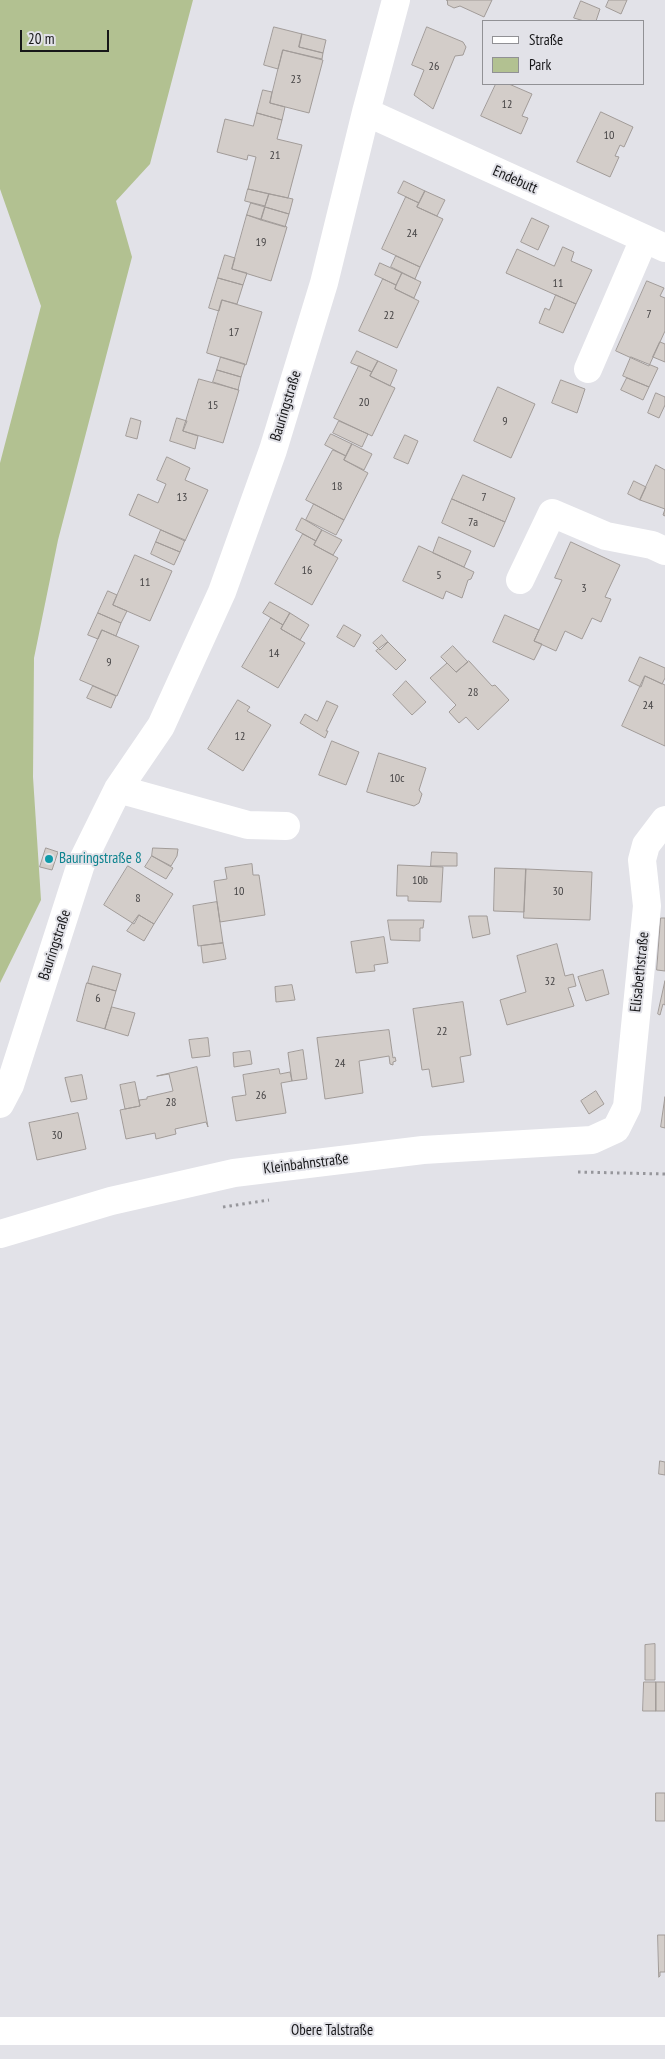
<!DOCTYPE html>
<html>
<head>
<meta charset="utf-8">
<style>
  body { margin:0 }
  #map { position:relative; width:665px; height:2059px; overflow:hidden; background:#e2e2e8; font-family:"PT Sans Narrow",sans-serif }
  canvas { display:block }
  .legend { position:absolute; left:482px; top:20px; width:162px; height:65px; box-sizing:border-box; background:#e2e2e8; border:1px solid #919195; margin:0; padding:6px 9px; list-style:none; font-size:15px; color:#171719 }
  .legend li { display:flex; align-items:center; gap:10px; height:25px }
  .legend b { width:25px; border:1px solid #919195 }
  .scale { position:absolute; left:20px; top:30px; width:89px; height:22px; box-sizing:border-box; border:2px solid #171719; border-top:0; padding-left:6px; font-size:15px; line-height:18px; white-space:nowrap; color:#171719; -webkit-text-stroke:4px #e2e2e8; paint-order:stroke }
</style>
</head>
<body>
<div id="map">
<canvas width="665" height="2059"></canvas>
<ul class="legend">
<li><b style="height:6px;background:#fff"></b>Straße</li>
<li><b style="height:14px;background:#b2c191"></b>Park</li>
</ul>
<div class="scale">20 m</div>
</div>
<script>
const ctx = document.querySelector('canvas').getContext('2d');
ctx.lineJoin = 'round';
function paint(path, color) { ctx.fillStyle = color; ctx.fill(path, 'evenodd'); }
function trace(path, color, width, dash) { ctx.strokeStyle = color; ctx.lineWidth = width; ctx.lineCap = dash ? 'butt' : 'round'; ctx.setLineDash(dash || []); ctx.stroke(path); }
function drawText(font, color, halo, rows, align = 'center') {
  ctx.font = font + ' "PT Sans Narrow",sans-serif'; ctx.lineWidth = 4; ctx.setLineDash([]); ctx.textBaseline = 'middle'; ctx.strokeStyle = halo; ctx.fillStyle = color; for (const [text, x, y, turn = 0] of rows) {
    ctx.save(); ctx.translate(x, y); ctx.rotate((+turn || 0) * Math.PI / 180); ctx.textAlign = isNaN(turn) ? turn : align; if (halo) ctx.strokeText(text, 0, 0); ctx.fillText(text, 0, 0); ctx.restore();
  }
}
const green = new Path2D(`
  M0 0H193L150 164 116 201 132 257 58 540 34 658 33 777 41 900 0 983V463L41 306 0 189Z`);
const building = new Path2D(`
  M447 0H446H492L484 17 460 6 454 8 448 5Z
  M609 0H627L621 14 606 7Z
  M581 1 600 9 596 21H584L574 18Z
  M274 27 302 34 299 47 323 53 322 59 283 50 278 69 264 65Z
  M427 27 463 42 466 47 463 55 455 56 433 109 414 95 424 70 412 65Z
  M302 34 326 40 323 53 299 47Z
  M283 50 323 60 309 113 270 103Z
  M496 84H509L532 94 522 116 528 118 521 134 481 116Z
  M263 90 272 92 270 103 285 107 282 120 257 113Z
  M601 112 633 127 624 147 620 145 615 156 619 157 610 177 577 162Z
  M257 113 282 120 277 139 302 145 288 198 248 189 256 157 248 155 247 160 217 152 225 119 253 126Z
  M404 181 425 191 419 203 398 193Z
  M248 189 269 194 265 206 245 201Z
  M425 191 445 200 437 216 417 207Z
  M269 194 293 199 289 214 265 207Z
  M406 197 419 203 417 207 443 219 420 267 382 249Z
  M251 203 265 207 261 220 247 215Z
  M265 207 289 214 285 227 261 220Z
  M247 215 287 227 271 281 232 269Z
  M532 218 549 226 538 250 521 242Z
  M563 247 574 252 571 261 592 270 576 304 506 273 517 249 554 266Z
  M225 255 235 258 232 269 247 273 243 285 218 278Z
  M396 256 420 267 415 279 391 267Z
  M380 263 402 273 396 285 375 275Z
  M402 273 421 282 414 298 395 289Z
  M218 278 243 285 237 304 222 300 219 311 209 308Z
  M383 279 396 285 395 289 419 301 397 348 359 331Z
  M647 281 664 288 660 296 665 298V331L649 366 616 351Z
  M556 295 576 304 563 333 539 323 545 308 549 310Z
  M222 300 262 312 246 365 207 353Z
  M660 342 665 344V362L653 357Z
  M357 351 378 361 372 372 351 363Z
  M221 357 245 364 241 377 217 370Z
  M631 357 658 368 649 387 623 376Z
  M378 361 397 370 390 386 370 376Z
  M359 366 372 372 370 376 395 388 372 436 334 418Z
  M217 370 241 377 238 390 213 382Z
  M627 378 649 387 643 400 621 390Z
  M199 379 239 390 223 443 183 431Z
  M561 380 585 389 577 413 552 403Z
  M498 387 535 404 511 458 474 441Z
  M656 393 665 397V405L659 418 648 413Z
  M131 418 141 421 137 439 126 436Z
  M177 418 187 421 183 431 198 436 195 449 170 441Z
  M339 421 368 434 362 447 333 433Z
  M331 434 352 444 346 456 325 445Z
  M405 435 418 441 408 464 394 458Z
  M352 444 372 454 364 470 344 460Z
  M333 450 346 456 344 460 368 473 344 520 306 500Z
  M167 457 190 468 185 480 208 490 185 541 129 515 138 494 158 503 166 484 157 480Z
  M656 465 665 470V516L663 515 665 509 640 500Z
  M463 475 515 498 505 522 452 499Z
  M634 481 646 487 640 500 628 494Z
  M452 499 505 522 494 547 442 523Z
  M314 504 344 520 336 535 306 520Z
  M302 518 322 530 316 541 296 530Z
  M161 530 185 540 180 552 156 542Z
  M322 530 342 540 333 555 314 545Z
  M303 534 316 541 314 545 338 558 312 605 275 584Z
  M439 537 471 551 464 567 433 553Z
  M156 542 180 552 174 565 151 554Z
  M571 542 620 565 605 597 611 599 601 622 592 618 582 639 565 631 556 651 534 641 562 580 555 578Z
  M419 546 474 572 471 579 468 580 462 598 446 591 443 599 403 581Z
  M135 555 172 571 150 621 113 605Z
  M108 591 117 595 113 605 127 611 121 623 98 613Z
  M270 602 290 613 283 625 263 613Z
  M98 613 121 623 116 636 102 630 98 639 88 635Z
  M290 613 309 625 300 640 281 629Z
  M505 615 539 630 534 641 542 644 534 660 493 642Z
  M271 618 283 625 281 629 305 643 278 688 242 667Z
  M344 625 361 635 354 647 337 637Z
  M102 630 139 646 117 696 80 680Z
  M382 635 388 642 380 650 373 643Z
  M388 642 406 660 396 670 376 651Z
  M453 646 468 662 456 672 441 657Z
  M640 657 665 668V678L662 684 645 676 641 687 629 681Z
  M469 661 492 686 495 685 509 700 478 730 466 717 459 723 449 712 456 705 430 678 447 663 456 672Z
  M645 676 665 685V746L622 726Z
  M406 681 426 702 412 715 393 695Z
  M93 686 116 696 111 708 87 698Z
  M238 700 250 707 247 711 271 725 243 771 208 749Z
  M327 701 338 706 326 731H328L325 738 300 723 305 714 317 721Z
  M332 741 359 752 346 785 319 775Z
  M379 753 426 768 419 790 422 794 419 803 414 806 367 792Z
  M46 848 58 852 52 870 40 867Z
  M153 848 178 849 177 856 171 866 152 856Z
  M432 852 457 853V866H431Z
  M152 856 173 868 166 879 145 867Z
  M252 864 253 875H259L265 915 220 922 214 881 227 879 225 868Z
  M398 865 443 867 441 902 408 901V896H397Z
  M128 866 173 894 154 924 139 915 134 924 104 905Z
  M495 868 526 869 524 912 494 911Z
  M526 869 592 872 590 920 524 918Z
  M217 902 223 943 198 946 193 906Z
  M139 915 154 924 144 941 127 931Z
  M469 916H487L490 934 473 938Z
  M661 918H665V971L657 970Z
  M388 920H424L423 928H420V941L391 940Z
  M384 937 388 963 374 965 375 971 356 973 351 942Z
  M223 943 226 959 203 963 201 946Z
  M557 944 565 976 573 974 576 986 568 988 574 1006 507 1025 500 1000 526 992 517 956Z
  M93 966 121 974 116 991 88 983Z
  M603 970 609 994 586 1001 578 977Z
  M665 981V1005L663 1004 660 1015 658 1014Z
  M87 983 116 991 105 1029 77 1021Z
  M292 985 295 1000 276 1002 275 987Z
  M463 1002 471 1055 460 1057 464 1082 432 1087 429 1069 422 1070 413 1009Z
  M112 1007 135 1013 128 1036 105 1029Z
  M389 1030 393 1058 395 1057 396 1061 393 1062V1065L390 1064 389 1056 359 1061 363 1093 325 1099 317 1038Z
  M208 1038 210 1056 192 1058 189 1040Z
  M303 1050 307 1079 292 1081 288 1053Z
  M250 1051 252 1064 234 1067 233 1053Z
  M197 1067 208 1127 206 1122 175 1129 176 1134 156 1139 155 1133 126 1139 120 1110 140 1106 139 1100 147 1099V1097L173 1091 169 1074 157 1076Z
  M279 1069 280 1074 290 1072 292 1081 281 1083 286 1113 236 1121 232 1097 246 1095 243 1075Z
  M82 1075 87 1099 71 1102 65 1078Z
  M135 1082 140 1106 125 1109 120 1085Z
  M596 1091 604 1104 589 1114 581 1101Z
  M665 1097V1128L661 1127Z
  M78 1113 86 1149 37 1160 29 1123Z
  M660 1461 665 1462V1475L659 1474Z
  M655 1644V1680H645V1645Z
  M644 1682H656V1711H643Z
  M656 1682H665V1711H656Z
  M656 1793H665V1821H656Z
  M658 1935H665V1972H660V1976L659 1977Z`);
const path = new Path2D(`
  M578 1172 665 1174
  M223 1207 269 1200`);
const minor = new Path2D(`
  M366 112 665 248
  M588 369 644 239
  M520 580 552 513 606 536 652 545 665 551
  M118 789 248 825 286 826
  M0 1104 10 1085 81 864 118 789 161 726 222 592 273 450 324 283 366 112 396 0
  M0 1234 111 1201 234 1173 423 1150 592 1140 616 1129 627 1107 647 906 642 860 646 845 665 820
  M0 2031H665`);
const markers = [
  [49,859,5,"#0f9aa8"]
];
const numberNames = [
  ["26",434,67],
  ["23",296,80],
  ["12",507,105],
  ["10",609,136],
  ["21",275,156],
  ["24",412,234],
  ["19",261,243],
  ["11",558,284],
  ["7",649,315],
  ["22",389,316],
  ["17",234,333],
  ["20",364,403],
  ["15",213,406],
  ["9",505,422],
  ["18",337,487],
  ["13",182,498],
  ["7",484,498],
  ["7a",473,523],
  ["16",307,571],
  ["5",439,576],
  ["11",145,583],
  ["3",584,589],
  ["14",274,654],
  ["9",109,663],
  ["28",473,693],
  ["24",648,706],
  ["12",240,737],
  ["10c",397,779],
  ["10b",420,881],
  ["10",239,892],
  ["30",558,892],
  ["8",138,899],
  ["32",550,982],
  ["6",98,999],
  ["22",442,1032],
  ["24",340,1064],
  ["26",261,1096],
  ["28",171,1103],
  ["30",57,1136]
];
const streetNames = [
  ["Endebutt",515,180,24],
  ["Bauringstraße",286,406,-73],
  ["Bauringstraße",55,945,-72],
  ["Elisabethstraße",640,972,-84],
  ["Kleinbahnstraße",306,1164,-7],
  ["Obere Talstraße",332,2031]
];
const cultureNames = [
  ["Bauringstraße 8",59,859]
];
paint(green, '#b2c191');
paint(building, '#d3cdc9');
trace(building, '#a19b98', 1);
trace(path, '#96969b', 3, [2.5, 4]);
trace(minor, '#fff', 28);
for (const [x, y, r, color] of markers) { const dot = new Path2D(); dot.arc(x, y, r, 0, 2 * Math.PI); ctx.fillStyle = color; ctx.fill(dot); trace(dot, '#e2e2e8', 2); }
drawText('12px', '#464445', null, numberNames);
drawText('15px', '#171719', '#e2e2e8', streetNames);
drawText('15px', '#0d838f', '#e2e2e8', cultureNames, 'left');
</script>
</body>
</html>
